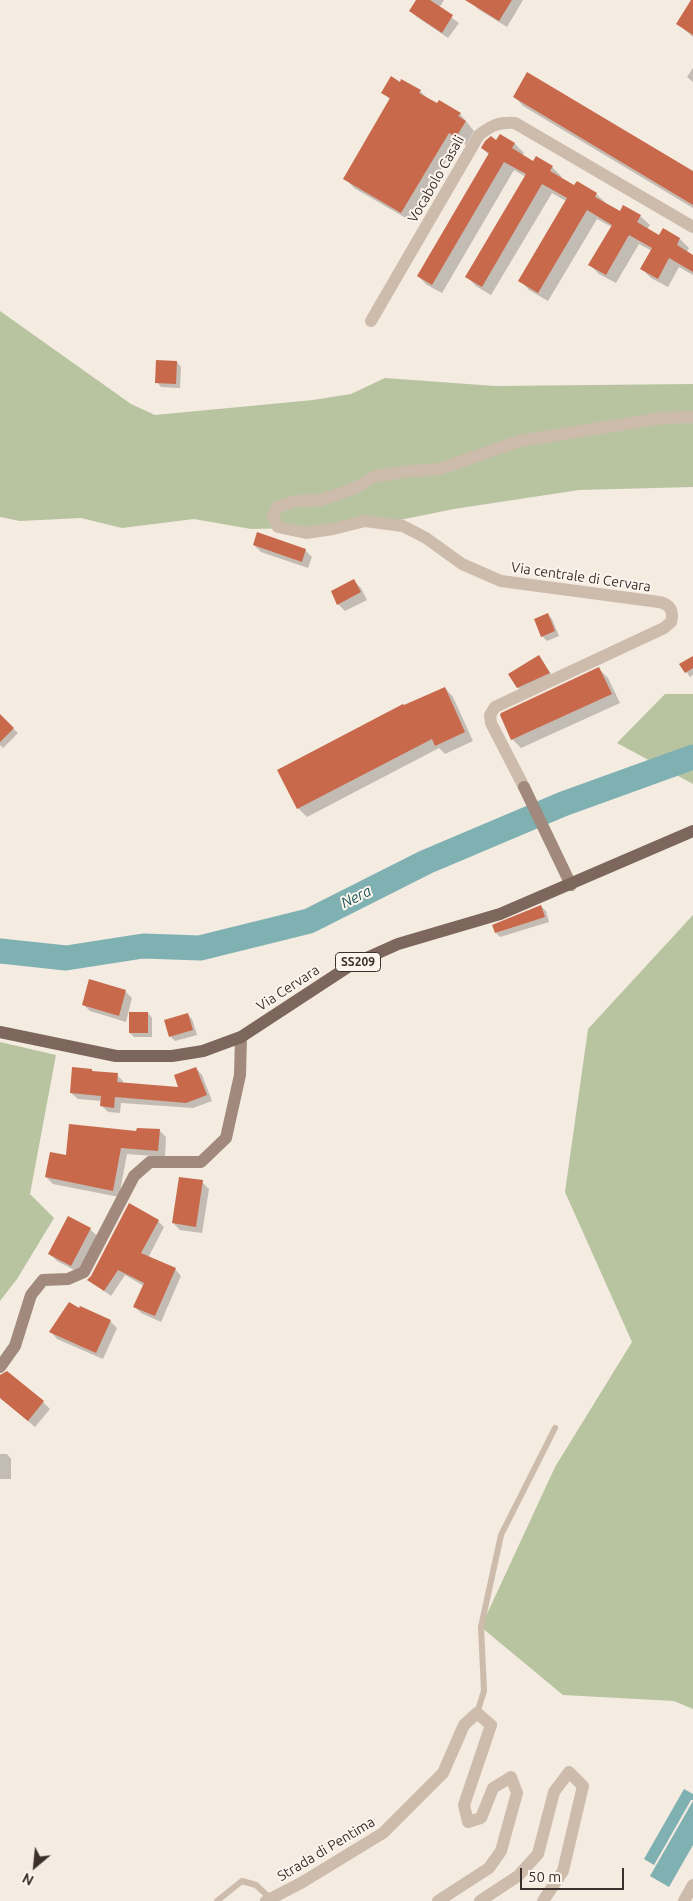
<!DOCTYPE html>
<html>
<head>
<meta charset="utf-8">
<style>
  body { margin:0 }
  #map { position:relative; width:693px; height:1901px; overflow:hidden; background:#f4ebe1; font-family:Ubuntu,sans-serif }
  canvas { display:block }
  .north { position:absolute; left:10px; top:1841px; width:50px; height:50px; -webkit-text-stroke:4px #fbf5ee; paint-order:stroke; rotate:208deg; font-size:14px; font-weight:700; line-height:20px; text-align:center; color:#3b302b }
  .north::after { content:''; display:block; margin:auto; width:18px; height:22px; background:#3b302b; clip-path:polygon(50% 0,100% 100%,50% 72%,0 100%) }
  .scale { position:absolute; left:520px; top:1868px; width:104px; height:22px; box-sizing:border-box; border:2px solid #3b302b; border-top:0; padding-left:6px; font-size:15px; line-height:18px; white-space:nowrap; color:#3b302b; -webkit-text-stroke:4px #fbf5ee; paint-order:stroke }
</style>
</head>
<body>
<div id="map">
<canvas width="693" height="1901"></canvas>
<div class="north">N</div>
<div class="scale">50 m</div>
</div>
<script>
const ctx = document.querySelector('canvas').getContext('2d');
ctx.lineJoin = 'round';
function paint(path, color) { ctx.fillStyle = color; ctx.fill(path, 'evenodd'); }
function trace(path, color, width, dash) { ctx.strokeStyle = color; ctx.lineWidth = width; ctx.lineCap = dash ? 'butt' : 'round'; ctx.setLineDash(dash || []); ctx.stroke(path); }
function drawText(font, color, halo, rows, align = 'center') {
  ctx.font = font + ' Ubuntu,sans-serif'; ctx.lineWidth = 4; ctx.setLineDash([]); ctx.textBaseline = 'middle'; ctx.strokeStyle = halo; ctx.fillStyle = color; for (const [text, x, y, turn = 0] of rows) {
    ctx.save(); ctx.translate(x, y); ctx.rotate((+turn || 0) * Math.PI / 180); ctx.textAlign = isNaN(turn) ? turn : align; if (halo) ctx.strokeText(text, 0, 0); ctx.fillText(text, 0, 0); ctx.restore();
  }
}
const green = new Path2D(`
  M0 311 131 404 155 415 313 400 351 394 385 378 495 386 693 384V487L579 490 454 509 365 527 251 529 194 519 122 528 81 518 20 521 0 517Z
  M665 694H693V784L617 743Z
  M693 915V1709L674 1701 563 1695 481 1627 555 1467 632 1342 565 1192 588 1029Z
  M0 1042 56 1055 30 1194 54 1218 17 1279 0 1301Z`);
const water = new Path2D(`
  M684 1789 693 1794V1800H691L654 1865 644 1859Z
  M693 1801V1845L669 1887 650 1876Z`);
const shadow = new Path2D(`
  M418 0H444L439 8 459 23 448 38 417 17 411 11Z
  M472 0H523L507 27 478 9 471 2Z
  M693 2V37L678 24Z
  M693 68V82L687 77Z
  M400 83 420 91 430 101 460 114 474 131 466 145 458 141 411 221 354 188 345 178 390 100 383 92Z
  M514 96 693 173V208L523 106Z
  M497 141 515 144 524 153 522 156 534 163 537 158 552 167 562 177 560 178 575 187 596 194 606 203 605 204 620 213 640 216 650 225 647 229 660 237 663 230 680 239 689 248 687 252 693 256V275L679 267 668 287 651 278 642 269 652 251 639 244 616 283 599 274 590 265 612 227 597 219 548 301 529 290 520 280 566 201 552 193 491 295 476 286 467 277 526 177 514 170 442 293 427 285 418 276 489 155 482 148Z
  M177 362 181 367 180 388 161 387 157 382Z
  M254 545 305 550 312 557 308 568 261 552Z
  M354 581 361 588 367 600 345 611 338 604Z
  M548 615 552 619 559 636 547 641 542 636Z
  M539 656 553 677 522 692 518 687Z
  M693 657V675L690 677 681 664Z
  M599 669 608 678 620 703 521 748 512 739Z
  M445 688 453 697 473 741 445 754 439 748 307 817 298 808Z
  M4 720 18 733 3 748 0 745V724Z
  M541 906 546 911 549 922 500 937 496 933Z
  M125 991 132 998 126 1022 90 1011 83 1004Z
  M148 1013 152 1018V1037H134L130 1033Z
  M188 1015 192 1019 197 1035 175 1041 170 1036Z
  M196 1068 202 1075 212 1101 193 1108 121 1103 120 1113 108 1112 102 1106V1101L78 1099 71 1093 91 1070 94 1072 117 1075 123 1081V1084L180 1088Z
  M159 1130 166 1137 165 1157 127 1154 119 1197 53 1184 46 1177 67 1157 138 1132Z
  M202 1182 209 1189 202 1233 180 1230 173 1223Z
  M158 1221 164 1227 148 1258 175 1269 181 1276 161 1322 141 1313 135 1307 144 1286 125 1275 111 1296 89 1280Z
  M90 1229 97 1236 78 1272 57 1261 50 1254Z
  M80 1310 110 1321 117 1328 103 1359 57 1339 51 1332Z
  M0 1398 43 1402 50 1409 35 1427Z
  M0 1454H7L11 1459V1479H0Z`);
const river = new Path2D(`
  M0 951 66 958 143 946 200 948 309 921 426 862 563 804 693 757`);
const building = new Path2D(`
  M416 0H430L453 15 442 33 409 11Z
  M465 0H512L499 21Z
  M691 0H693V35L676 24Z
  M527 72 693 171V205L513 97Z
  M391 76 400 82 401 79 421 90 419 93 437 103 439 100 461 113 458 116 466 121 456 137 449 133 401 213 343 179 390 98 381 93Z
  M500 134 515 143 512 148 533 161 536 156 553 166 550 171 574 185 577 181 597 193 595 197 620 211 623 205 641 215 637 222 659 235 663 228 680 238 677 245 693 255V272L669 258 658 279 640 269 652 248 629 235 606 275 588 265 612 225 587 210 538 293 518 281 567 198 542 184 482 287 465 277 526 174 504 162 432 285 417 276 489 153 481 148 485 141 491 136 496 140Z
  M156 360 177 361 176 384 155 383Z
  M257 532 306 549 302 562 253 545Z
  M354 579 361 592 337 605 331 591Z
  M548 613 555 631 541 637 534 619Z
  M539 655 550 673 517 688 508 674Z
  M693 656V668L685 673 679 664Z
  M599 667 612 694 511 740 500 715 501 713Z
  M445 687 465 732 435 746 432 739 297 809 277 770 403 704 404 705Z
  M0 714 14 728 0 742Z
  M541 905 545 917 495 933 492 925Z
  M89 979 126 990 119 1016 82 1005Z
  M129 1012H148V1033H129Z
  M188 1013 193 1030 169 1037 164 1020Z
  M72 1067 92 1069V1071L118 1073 117 1082 178 1087 174 1075 196 1067 207 1095 186 1103 115 1097 114 1108 100 1106 101 1096 70 1093Z
  M69 1124 136 1131 137 1128 160 1129 158 1151 121 1148 113 1191 45 1177 50 1152 66 1155Z
  M179 1177 203 1180 196 1227 172 1223Z
  M129 1203 159 1220 141 1253 176 1268 155 1316 133 1307 144 1283 118 1270 104 1291 87 1280 91 1276Z
  M68 1216 91 1228 71 1266 48 1254Z
  M69 1302 79 1308 80 1306 111 1320 96 1353 49 1332Z
  M7 1371 44 1401 28 1421 0 1398V1375Z`);
const lane = new Path2D(`
  M477 1713 484 1691 481 1627 501 1535 555 1428
  M217 1901 242 1881 256 1885 271 1899`);
const street = new Path2D(`
  M371 321 479 135C492 125 499 122 515 123L693 227
  M524 787 491 723 490 715 495 707 664 628 671 622C674 611 670 604 659 602L501 581 462 564 426 538 403 526 365 521 333 529 306 533 278 527 273 517 277 507 296 501 321 500 356 488 373 477 401 472 440 469 519 441 663 418 693 417
  M266 1901 301 1883 383 1833 443 1773 464 1725 477 1713 491 1725 464 1805 468 1822 481 1818 493 1788 511 1777 517 1793 501 1851 489 1868 438 1901
  M480 1901 518 1876 538 1854 554 1792 569 1772 583 1786 563 1871 543 1901
  M684 1901 693 1885`);
const secondary = new Path2D(`
  M524 787 571 885
  M0 1367 15 1346 31 1295 43 1280 68 1279 84 1272 134 1176 150 1162H201L226 1138 240 1075 241 1037`);
const primary = new Path2D(`
  M0 1032 116 1056H172L203 1051 241 1037 351 965 398 944 500 914 693 831`);
const shields = [
  [358,962,45]
];
const shieldNames = [
  ["SS209",358,962]
];
const streetNames = [
  ["Vocabolo Casali",436,179,-60],
  ["Via centrale di Cervara",581,577,8],
  ["Via Cervara",288,988,-33],
  ["Strada di Pentima",326,1849,-31]
];
const waterNames = [
  ["Nera",356,897,-27]
];
paint(green, '#b8c4a0');
paint(water, '#7fb0b2');
paint(shadow, '#0003');
trace(river, '#7fb0b2', 25);
paint(building, '#c8694b');
trace(lane, '#cdbbac', 6);
trace(street, '#cdbbac', 12);
trace(secondary, '#a18a7d', 12);
trace(primary, '#7d675c', 12);
for (const [x, y, w] of shields) { const box = new Path2D(); box.roundRect(x - w / 2, y - 9.5, w, 19, 4); ctx.fillStyle = '#fbf5ee'; ctx.fill(box); trace(box, '#3b302b', 1); }
drawText('bold 12px', '#3b302b', null, shieldNames);
drawText('14px', '#3b302b', '#fbf5ee', streetNames);
drawText('italic 15px', '#1f5a5e', '#fbf5ee', waterNames);
</script>
</body>
</html>
